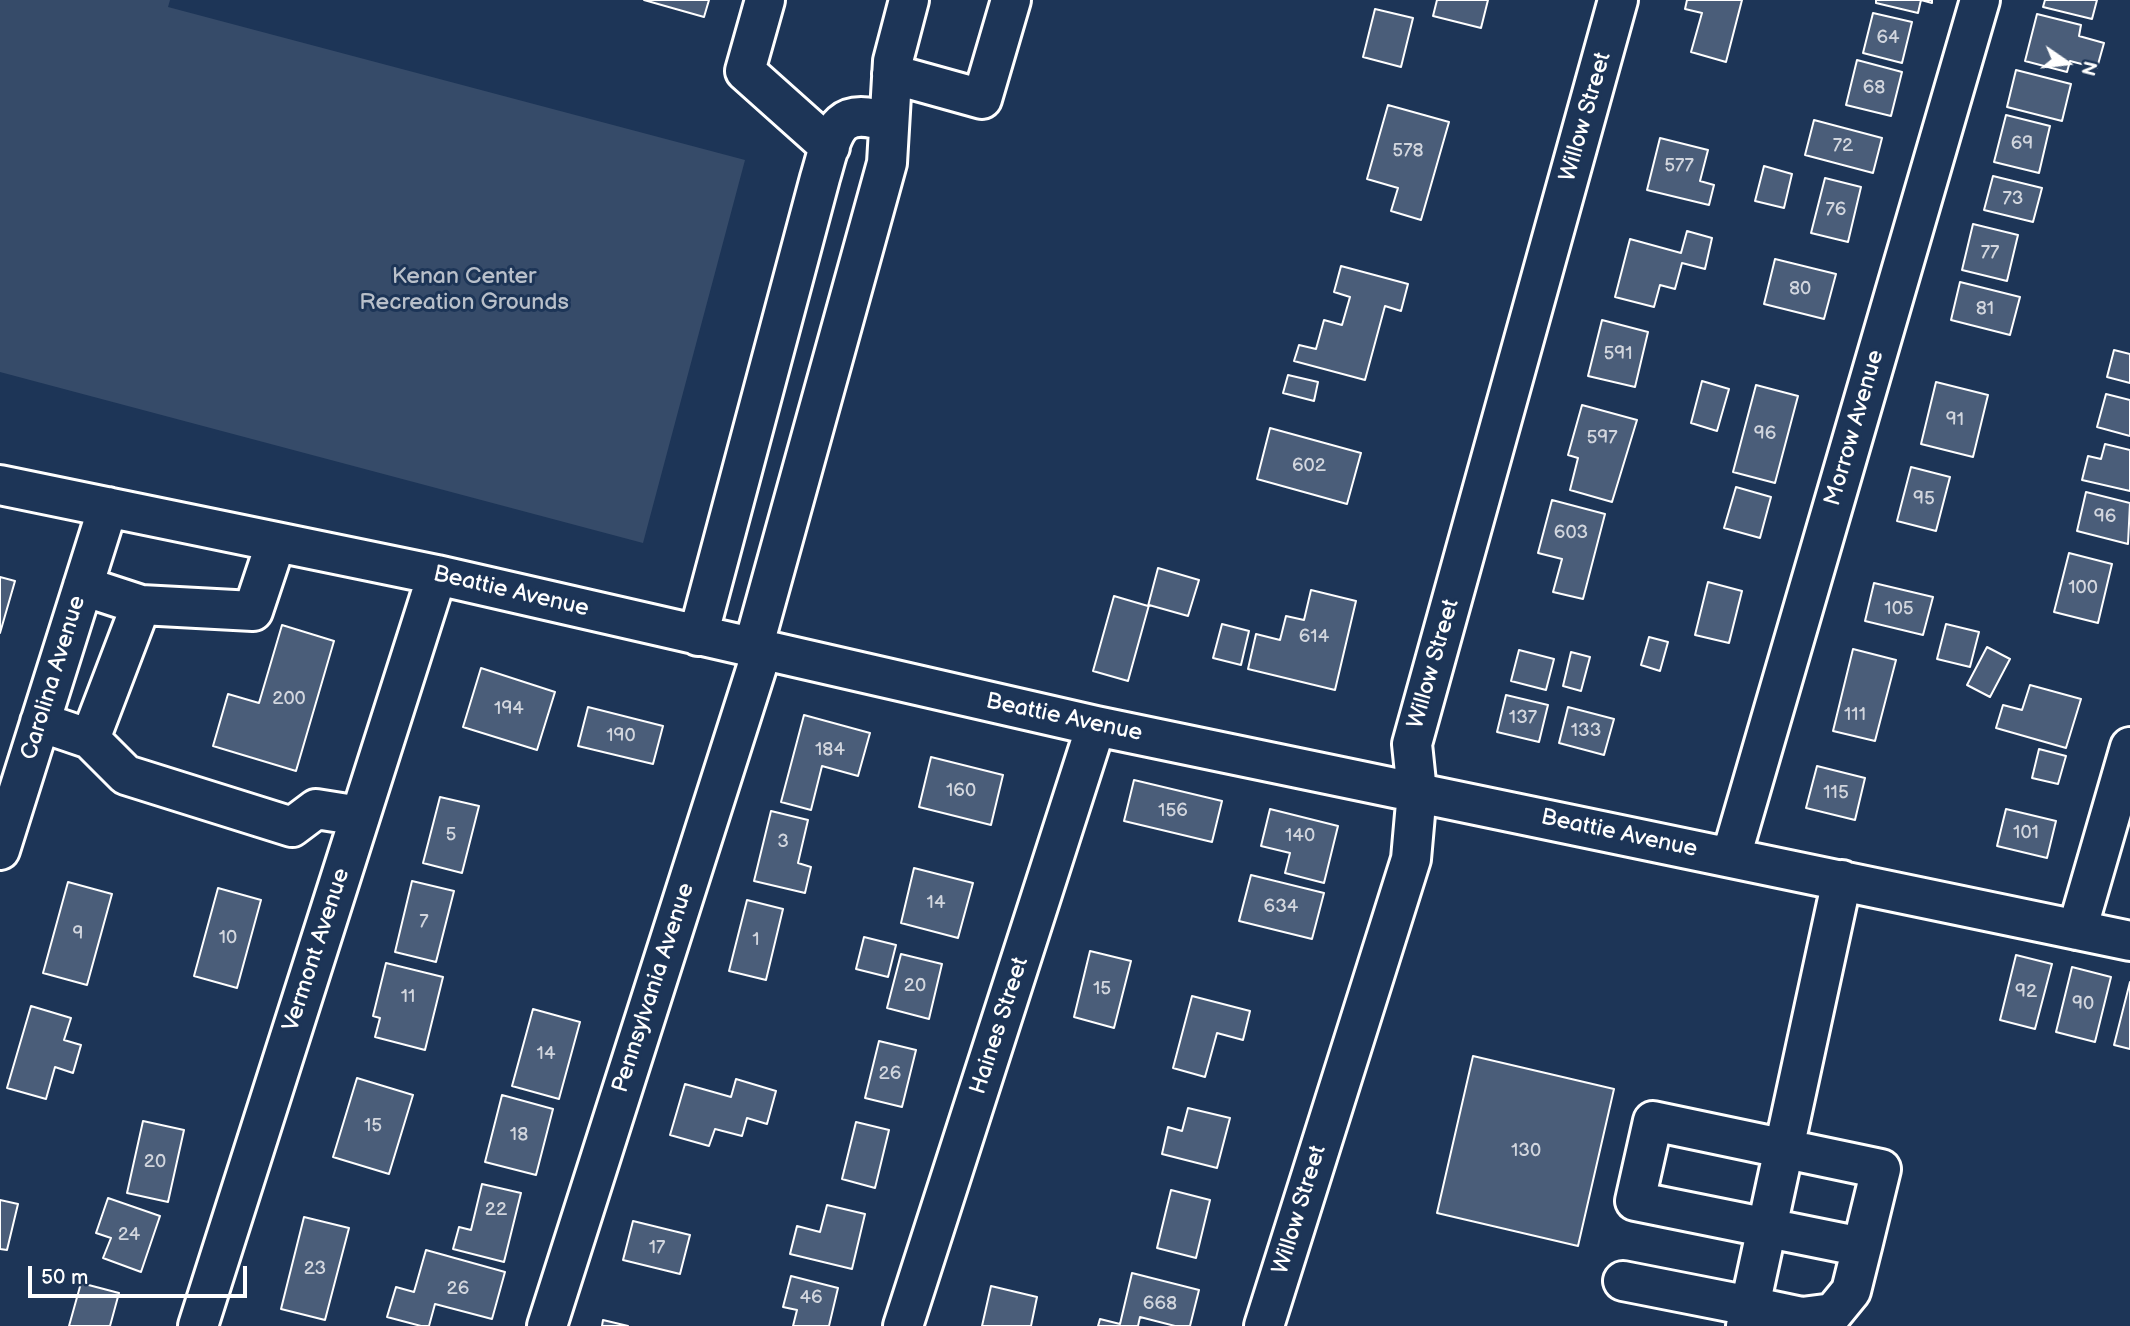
<!DOCTYPE html>
<html>
<head>
<meta charset="utf-8">
<style>
  body { margin:0 }
  #map { position:relative; width:2130px; height:1326px; overflow:hidden; background:#1d3557; font-family:"Balsamiq Sans",sans-serif }
  canvas { display:block }
  .north { position:absolute; left:2032px; top:28px; width:70px; height:70px; -webkit-text-stroke:5px #1d3557; paint-order:stroke; rotate:104deg; font-size:19px; font-weight:700; line-height:28px; text-align:center; color:#fff }
  .north::after { content:''; display:block; margin:auto; width:24px; height:32px; background:#fff; clip-path:polygon(50% 0,100% 100%,50% 72%,0 100%) }
  .scale { position:absolute; left:28px; top:1266px; width:219px; height:32px; box-sizing:border-box; border:4px solid #fff; border-top:0; padding-left:9px; font-size:21px; line-height:24px; white-space:nowrap; color:#fff; -webkit-text-stroke:5px #1d3557; paint-order:stroke }
</style>
</head>
<body>
<div id="map">
<canvas width="2130" height="1326"></canvas>
<div class="north">N</div>
<div class="scale">50 m</div>
</div>
<script>
const ctx = document.querySelector('canvas').getContext('2d');
ctx.lineJoin = 'round';
function paint(path, color) { ctx.fillStyle = color; ctx.fill(path, 'evenodd'); }
function trace(path, color, width, dash) { ctx.strokeStyle = color; ctx.lineWidth = width; ctx.lineCap = dash ? 'butt' : 'round'; ctx.setLineDash(dash || []); ctx.stroke(path); }
function drawText(font, color, halo, rows, align = 'center') {
  ctx.font = font + ' "Balsamiq Sans",sans-serif'; ctx.lineWidth = 6; ctx.setLineDash([]); ctx.textBaseline = 'middle'; ctx.strokeStyle = halo; ctx.fillStyle = color; for (const [text, x, y, turn = 0] of rows) {
    ctx.save(); ctx.translate(x, y); ctx.rotate((+turn || 0) * Math.PI / 180); ctx.textAlign = isNaN(turn) ? turn : align; if (halo) ctx.strokeText(text, 0, 0); ctx.fillText(text, 0, 0); ctx.restore();
  }
}
const green = new Path2D(`
  M0 0H170L168 7 745 160 643 543 0 372Z`);
const building = new Path2D(`
  M644 0H709L704 17Z
  M1437 0H1488L1481 28 1433 16Z
  M1687 0H1742L1726 62 1691 52 1702 13 1685 9Z
  M1876 0H1932V3L1921 0 1918 13 1876 3Z
  M2045 0H2097L2092 19 2043 7Z
  M1375 9 1413 18 1401 67 1363 57Z
  M1873 13 1912 22 1902 63 1863 53Z
  M2037 14 2081 25 2079 36 2104 43 2097 68 2070 61 2067 72 2025 61Z
  M1857 60 1902 72 1891 116 1846 105Z
  M2016 70 2071 84 2062 121 2007 107Z
  M1388 105 1449 122 1421 220 1391 211 1398 188 1367 179Z
  M2006 115 2050 126 2039 173 1994 162Z
  M1814 120 1882 138 1873 173 1805 155Z
  M1660 138 1708 150 1700 181 1714 185 1709 205 1647 190Z
  M1764 166 1792 174 1784 208 1755 201Z
  M1993 176 2042 188 2033 222 1984 210Z
  M1825 178 1861 187 1848 242 1811 233Z
  M1973 224 2018 235 2007 281 1962 270Z
  M1687 231 1712 238 1705 269 1682 263 1675 289 1660 285 1654 307 1615 297 1630 239 1681 253Z
  M1775 259 1836 274 1824 319 1764 304Z
  M1341 266 1408 284 1401 311 1385 306 1365 380 1294 361 1299 345 1316 349 1324 320 1342 325 1350 297 1334 292Z
  M1960 282 2020 297 2010 335 1951 320Z
  M1602 320 1648 332 1635 387 1588 376Z
  M2114 350 2130 354V383L2107 377Z
  M1288 375 1318 382 1314 401 1283 393Z
  M1702 381 1729 389 1717 431 1691 423Z
  M1936 382 1988 395 1973 457 1921 444Z
  M1756 385 1798 396 1775 483 1733 472Z
  M2106 394 2130 400V436L2097 427Z
  M1582 405 1637 420 1612 502 1570 490 1578 458 1568 455Z
  M1270 428 1361 453 1347 504 1257 479Z
  M2105 444 2130 450V491L2082 480 2088 456 2101 459Z
  M1911 467 1950 477 1936 531 1897 521Z
  M1736 487 1771 497 1760 538 1724 528Z
  M2086 492 2130 503 2128 544 2077 531Z
  M1552 500 1605 514 1583 599 1553 592 1562 559 1538 553Z
  M2069 553 2112 564 2098 623 2054 612Z
  M1158 568 1199 580 1188 616 1149 605 1128 681 1093 671 1114 596 1148 606Z
  M0 577 15 581 0 633Z
  M1708 582 1742 591 1729 643 1695 635Z
  M1874 583 1933 597 1923 635 1865 621Z
  M1311 590 1356 601 1335 690 1248 669 1256 634 1280 640 1286 616 1304 620Z
  M1222 624 1249 631 1241 665 1213 658Z
  M1946 624 1979 632 1970 667 1937 659Z
  M282 625 334 641 296 771 213 746 228 694 259 703Z
  M1649 637 1668 642 1660 671 1641 665Z
  M1987 647 2010 659 1990 697 1967 685Z
  M1853 649 1896 660 1875 741 1833 731Z
  M1519 650 1554 659 1546 690 1511 681Z
  M1571 652 1590 657 1581 691 1563 686Z
  M481 668 555 692 537 750 463 727Z
  M2030 685 2081 699 2066 748 1996 728 2003 705 2022 710Z
  M1506 695 1548 705 1539 742 1497 732Z
  M588 707 663 726 653 764 578 746Z
  M1568 707 1614 719 1604 755 1559 743Z
  M804 715 870 733 858 776 822 766 811 810 781 802Z
  M2039 749 2066 756 2058 784 2032 778Z
  M931 757 1003 775 991 825 919 807Z
  M1817 766 1865 778 1855 820 1806 808Z
  M1134 780 1222 801 1212 842 1124 821Z
  M440 797 479 806 462 873 423 863Z
  M1270 809 1338 826 1324 883 1285 873 1290 853 1261 846Z
  M2006 809 2056 821 2047 858 1997 846Z
  M771 811 808 820 798 863 811 867 805 893 754 881Z
  M914 868 973 883 958 938 901 923Z
  M1251 875 1324 893 1312 939 1239 921Z
  M412 881 454 891 436 962 395 952Z
  M68 882 112 894 87 985 43 973Z
  M218 888 261 900 237 988 194 976Z
  M747 900 783 909 766 980 729 971Z
  M864 937 896 945 888 977 856 969Z
  M1090 951 1131 961 1114 1028 1074 1017Z
  M901 954 942 964 929 1019 887 1008Z
  M2016 955 2052 964 2035 1029 2000 1020Z
  M386 963 443 977 425 1050 375 1037 380 1018 373 1016Z
  M2072 967 2111 977 2095 1042 2056 1032Z
  M2130 982V1049L2114 1045Z
  M1192 996 1250 1011 1243 1040 1217 1033 1205 1077 1173 1068Z
  M31 1006 71 1018 64 1040 81 1045 73 1073 55 1067 46 1099 7 1088Z
  M533 1009 580 1022 559 1099 512 1086Z
  M879 1041 916 1050 902 1107 865 1098Z
  M1473 1056 1614 1089 1578 1246 1437 1213Z
  M357 1078 413 1095 389 1174 333 1157Z
  M736 1079 776 1091 767 1124 747 1118 742 1136 715 1129 709 1146 670 1135 685 1084 731 1097Z
  M502 1095 553 1109 536 1175 485 1162Z
  M1188 1108 1230 1118 1217 1168 1162 1154 1168 1127 1182 1131Z
  M143 1121 184 1130 168 1202 127 1193Z
  M856 1122 889 1130 875 1188 842 1179Z
  M482 1184 521 1193 504 1262 453 1249 459 1227 471 1230Z
  M1171 1190 1210 1200 1196 1258 1157 1248Z
  M108 1198 160 1216 141 1272 103 1258 111 1238 96 1233Z
  M0 1200 18 1204 7 1250 0 1249Z
  M827 1205 865 1214 852 1269 790 1254 797 1226 820 1232Z
  M304 1217 349 1228 325 1320 281 1309Z
  M633 1221 690 1235 680 1274 623 1260Z
  M426 1250 505 1272 492 1319 435 1304 429 1326H421L387 1317 396 1287 414 1292Z
  M1132 1273 1199 1290 1190 1326H1175L1140 1317 1138 1326H1098L1100 1319 1120 1324Z
  M791 1276 838 1288 829 1326H793L797 1310 783 1307Z
  M81 1283 119 1293 110 1326H69Z
  M991 1286 1037 1297 1031 1326H982Z
  M603 1320 628 1326H602Z`);
const minor = new Path2D(`
  M765 0 745 71 830 147
  M892 74 982 99 1011 0
  M0 485 437 575 1096 726 2130 941
  M83 586 141 605 90 739
  M141 605 253 611 276 542
  M698 636 820 178C833 135 834 103 889 123
  M753 648 887 163 893 61 909 0
  M40 722 90 739 126 775 292 827 316 809 360 816
  M0 850 108 507
  M1731 857 1980 0
  M2077 930 2130 747
  M1653 1121 1881 1169 1862 1247 1635 1201Z
  M1623 1281 1750 1306 1842 880
  M198 1326 437 575
  M547 1326 762 651
  M903 1326 1096 726
  M1264 1326 1411 859 1417 792 1412 744 1618 0
  M1746 1326 1750 1306 1802 1317 1833 1313 1851 1291 1862 1247`);
const numberNames = [
  ["64",1888,38],
  ["68",1874,88],
  ["69",2022,144],
  ["72",1843,146],
  ["578",1408,151],
  ["577",1679,166],
  ["73",2013,199],
  ["76",1836,210],
  ["77",1990,253],
  ["80",1800,289],
  ["81",1985,309],
  ["591",1618,354],
  ["91",1955,420],
  ["96",1765,434],
  ["597",1602,438],
  ["602",1309,466],
  ["95",1924,499],
  ["96",2105,517],
  ["603",1571,533],
  ["100",2083,588],
  ["105",1899,609],
  ["614",1314,637],
  ["200",289,699],
  ["194",509,709],
  ["111",1855,715],
  ["137",1523,718],
  ["133",1586,731],
  ["190",621,736],
  ["184",830,750],
  ["160",961,791],
  ["115",1836,793],
  ["156",1173,811],
  ["101",2026,833],
  ["5",451,835],
  ["140",1300,836],
  ["3",783,842],
  ["14",936,903],
  ["634",1281,907],
  ["7",424,922],
  ["9",78,934],
  ["10",228,938],
  ["1",756,940],
  ["20",915,986],
  ["15",1102,989],
  ["92",2026,992],
  ["11",408,997],
  ["90",2083,1004],
  ["14",546,1054],
  ["26",890,1074],
  ["15",373,1126],
  ["18",519,1135],
  ["130",1526,1151],
  ["20",155,1162],
  ["22",496,1210],
  ["24",129,1235],
  ["17",657,1248],
  ["23",315,1269],
  ["26",458,1289],
  ["46",811,1298],
  ["668",1160,1304]
];
const streetNames = [
  ["Willow Street",1586,117,-74],
  ["Morrow Avenue",1855,428,-74],
  ["Beattie Avenue",511,592,13],
  ["Willow Street",1434,664,-74],
  ["Carolina Avenue",54,678,-73],
  ["Beattie Avenue",1064,718,12],
  ["Beattie Avenue",1619,834,12],
  ["Vermont Avenue",317,950,-72],
  ["Pennsylvania Avenue",654,988,-72],
  ["Haines Street",1000,1026,-72],
  ["Willow Street",1300,1210,-73]
];
const parkNames = [
  ["Kenan Center",464,277],
  ["Recreation Grounds",464,303]
];
paint(green, '#364b69');
paint(building, '#4a5d79');
trace(building, '#fff', 2);
trace(minor, '#fff', 44);
trace(minor, '#1d3557', 38);
drawText('19px', '#d2d6de', null, numberNames);
drawText('23px', '#fff', '#1d3557', streetNames);
drawText('23px', '#b9c0ca', '#1d3557', parkNames);
</script>
</body>
</html>
